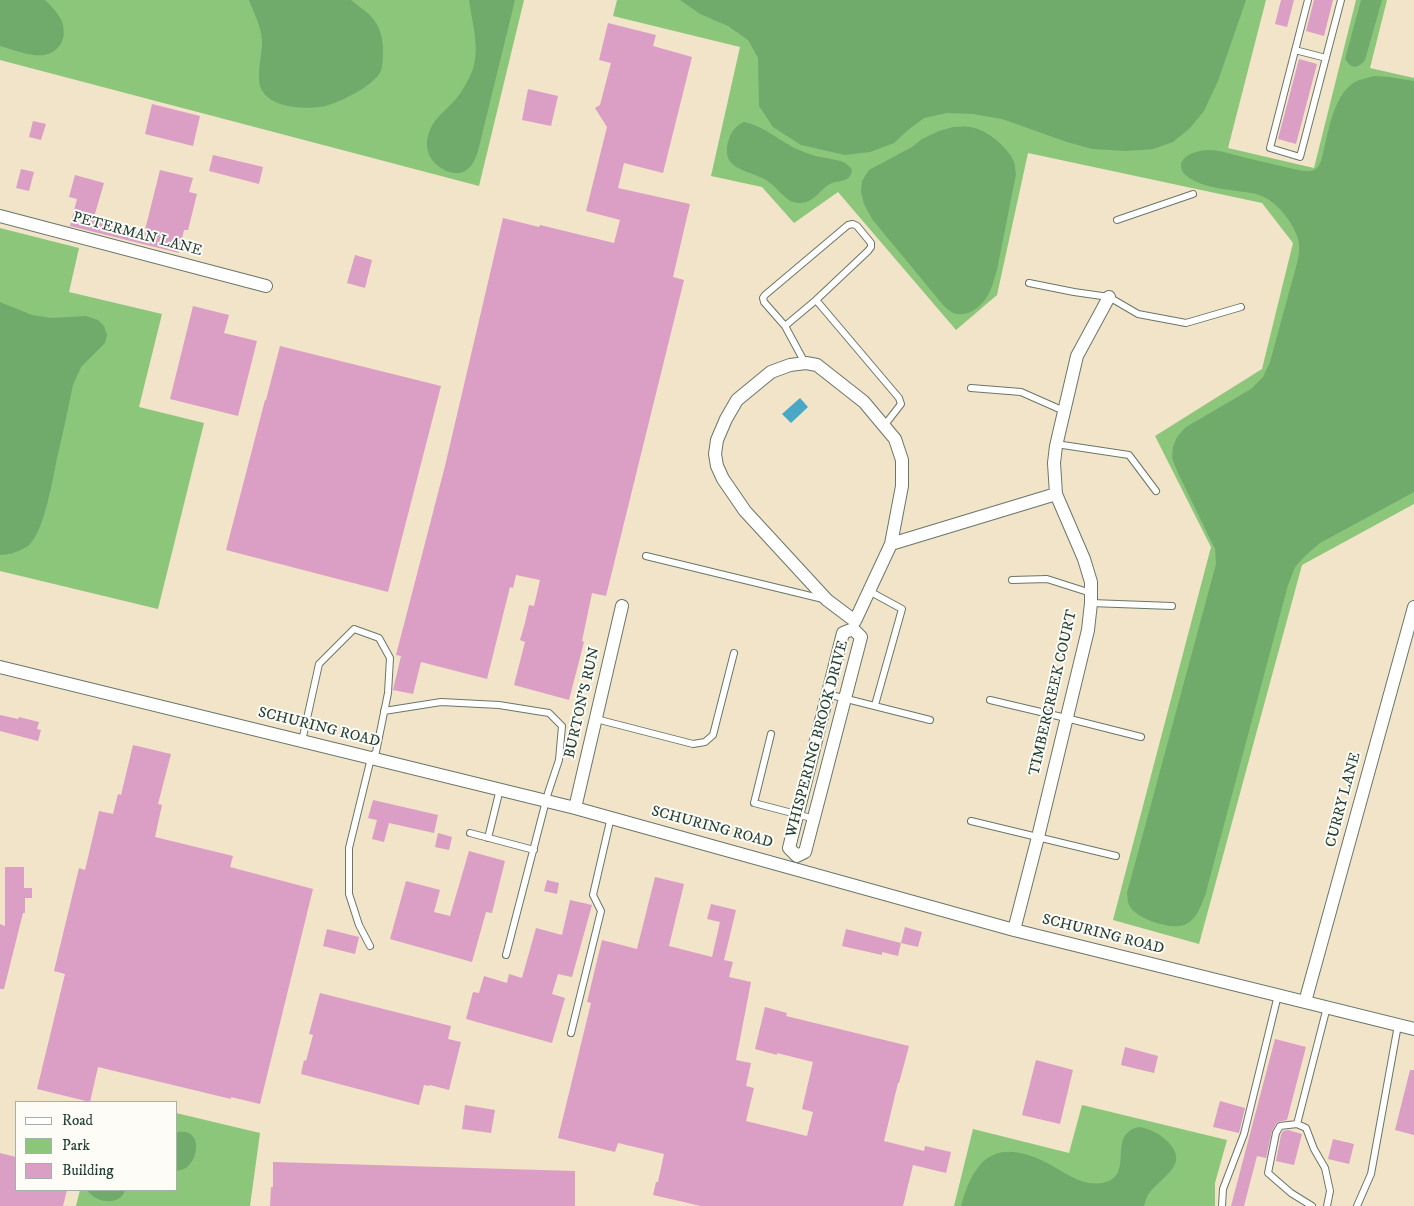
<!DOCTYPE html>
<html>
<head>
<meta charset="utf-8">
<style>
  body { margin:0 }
  #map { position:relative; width:1414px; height:1206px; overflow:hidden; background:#f1e4c9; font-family:"IM FELL DW Pica",serif }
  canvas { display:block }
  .legend { position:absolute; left:15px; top:1101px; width:162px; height:90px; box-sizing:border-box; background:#fdfcf7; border:1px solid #a4b0a9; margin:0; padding:6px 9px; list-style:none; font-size:15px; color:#1f3d34 }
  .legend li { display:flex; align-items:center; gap:10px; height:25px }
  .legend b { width:25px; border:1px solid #a4b0a9 }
</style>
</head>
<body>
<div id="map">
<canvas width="1414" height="1206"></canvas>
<ul class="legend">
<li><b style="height:6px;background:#fff"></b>Road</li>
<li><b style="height:14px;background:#8bc67b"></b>Park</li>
<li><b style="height:14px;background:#db9ec5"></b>Building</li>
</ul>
</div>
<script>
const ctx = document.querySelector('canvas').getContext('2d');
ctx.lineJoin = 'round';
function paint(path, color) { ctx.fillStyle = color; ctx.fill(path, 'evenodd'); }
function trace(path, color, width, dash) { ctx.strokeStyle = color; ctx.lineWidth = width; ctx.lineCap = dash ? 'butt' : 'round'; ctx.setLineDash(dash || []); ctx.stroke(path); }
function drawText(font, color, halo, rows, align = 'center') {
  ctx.font = font + ' "IM FELL DW Pica",serif'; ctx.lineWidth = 4; ctx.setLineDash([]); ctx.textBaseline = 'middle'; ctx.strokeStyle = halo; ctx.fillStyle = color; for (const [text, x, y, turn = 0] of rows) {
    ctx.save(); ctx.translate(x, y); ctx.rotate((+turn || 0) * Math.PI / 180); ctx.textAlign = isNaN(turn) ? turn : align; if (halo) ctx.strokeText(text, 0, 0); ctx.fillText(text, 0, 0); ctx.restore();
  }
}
const green = new Path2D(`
  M0 0H524L479 186 0 60Z
  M617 0H1266L1228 148 1314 168 1356 0H1387L1370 68 1414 78V504L1302 565 1199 944 1113 920 1211 547 1155 436 1262 369 1293 243 1262 203 1028 153 997 295 956 330 838 192 794 223 762 187 711 176 740 47 613 16Z
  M0 228 79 248 69 292 162 314 139 407 204 423 158 609 0 571Z
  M1082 1105 1227 1140 1215 1183V1206H954L973 1129 1069 1153Z
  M176 1113 260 1133 250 1206H76L80 1190H176Z`);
const forest = new Path2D(`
  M0 0H45C51 6 59 14 62 22 69 42 55 58 34 55 23 54 11 49 0 46Z
  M249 0H351C358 6 368 12 374 20 381 29 382 38 383 48 383 55 383 65 381 71 374 86 336 105 320 107 303 109 274 108 263 92 254 79 263 56 262 40 261 26 254 13 249 0Z
  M469 0H515L478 151C475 160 472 168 463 172 456 175 447 172 441 168 424 157 423 138 435 121 441 113 449 107 456 99 463 90 469 79 473 69 480 47 472 22 469 0Z
  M680 0H1246L1218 81 1204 111 1190 128 1173 142 1153 149 1126 151 1092 149 1067 142 1002 119 973 114 947 113 924 118 908 130 894 143 870 152 845 155 801 145 773 127 759 106 758 58 748 40 728 26 700 14Z
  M1361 0H1382L1365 60C1358 69 1351 69 1345 59Z
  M1374 76 1389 77 1414 81V492L1320 543 1305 556 1295 567 1288 585 1205 896C1201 905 1197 918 1188 923 1175 932 1140 920 1131 908 1127 903 1128 898 1127 893L1216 564 1215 549 1178 473 1172 458 1173 447 1177 437 1186 427 1251 389 1263 377 1270 362 1294 274C1297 264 1300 254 1299 243 1296 225 1277 201 1259 195 1255 193 1249 193 1244 192 1227 189 1204 188 1189 178 1185 175 1181 171 1181 166 1181 154 1200 150 1209 150 1220 150 1231 154 1242 157 1261 161 1279 166 1298 170 1310 172 1316 173 1321 161 1328 137 1332 95 1355 82 1361 79 1367 78 1374 76Z
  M744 122C765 126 780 142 799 150 806 153 814 156 821 157 832 160 846 159 852 170 850 182 842 180 832 183 820 188 815 203 800 203 786 204 778 187 766 180 748 169 721 171 728 142 731 132 735 126 744 122Z
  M953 127C958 127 964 126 969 127 985 128 1008 147 1014 162 1015 166 1015 170 1016 174L997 270C994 279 992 289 987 297 980 308 966 318 953 313 950 311 946 308 943 305L872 219 864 204 861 192 862 181 869 170 912 147 922 139 939 131Z
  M0 302 32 315 51 318 86 316 98 320 104 326 107 335 105 343 81 367 73 385C68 409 63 433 57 458 53 478 44 532 29 545 21 551 10 555 0 555Z
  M1139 1127C1150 1129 1159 1133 1167 1141 1192 1165 1160 1177 1148 1195 1146 1198 1145 1203 1144 1206H961C975 1154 999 1138 1049 1164 1066 1173 1081 1186 1102 1183 1137 1177 1105 1134 1139 1127Z
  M179 1132C203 1129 199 1162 184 1169 182 1170 178 1170 176 1171V1133Z
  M87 1190H125C121 1206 96 1204 87 1190Z`);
const water = new Path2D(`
  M800 398 808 407 791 423 782 414Z`);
const building = new Path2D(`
  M1281 0H1294L1287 27 1275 24Z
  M1314 0H1333L1324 36 1306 31Z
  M608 23 656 35 653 46 692 57 663 173 624 163 618 188 690 204 673 277 684 280 606 596 592 593 582 641 584 642 569 700 514 685 525 642 520 640 525 623 529 605 534 606 540 580 516 575 513 588 510 587 487 679 421 662 413 694 393 690 401 656 396 655 445 466 503 218 539 227 540 225 614 243 620 220 586 211 607 127 595 108 600 105 611 63 599 60Z
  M1299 59 1317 64 1296 144 1278 139Z
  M528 89 558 96 551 126 522 120Z
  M152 104 200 116 193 146 145 134Z
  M33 121 46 124 41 140 29 137Z
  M213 155 263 167 259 184 209 171Z
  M21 169 34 172 29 191 16 188Z
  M160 170 193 178 189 192 197 194 188 230H184L179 253 70 226 77 199 69 197 75 175 104 183 94 217 104 220 103 222 144 234Z
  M355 255 372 260 365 288 347 283Z
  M193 306 229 315 224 333 257 341 238 416 170 399Z
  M280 346 441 386 388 592 226 550 265 400H266Z
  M0 715 18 719 19 717 39 722 37 729 41 730 38 741 0 731Z
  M133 745 171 754 158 804 162 805 155 837 233 856 230 867 313 889 260 1104 231 1097V1099L98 1067 90 1102 37 1089 65 974 54 971 79 868 85 870 99 811 113 814 118 794 121 795Z
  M373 800 438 815 434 833 389 823 384 842 372 839 377 820 368 818Z
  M438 833 452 837 449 850 435 847Z
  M469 851 505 861 492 913 486 912 472 962 390 939 406 881 440 890 434 912 450 916Z
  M5 867H24V888H32V898H25V913H23L4 989H0V924L5 926Z
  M655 877 684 884 669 946 712 957 720 922 707 919 711 904 736 910 724 960 733 962 729 977 751 982 736 1060 751 1063 746 1086 754 1088 746 1121 807 1136 813 1112 802 1109 813 1062 777 1053V1055L755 1049 765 1007 787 1013 786 1016 909 1046 899 1083H898L884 1141 924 1151 925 1146 951 1152 946 1173 913 1165 903 1206H701L653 1195 656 1182H658L664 1154 618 1143 615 1152 558 1138 591 1003 587 1002 602 940 637 949Z
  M547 880 559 883 557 894 544 891Z
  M570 900 592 905 572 977 558 974 552 994 565 998 552 1043 466 1019 473 992 479 993 484 976 507 983 509 974 522 978 536 928 562 935Z
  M905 927 922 932 918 947 901 943 898 956 882 952V955L842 946 846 929 901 943Z
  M327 929 359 937 355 954 323 946Z
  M320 993 451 1026 448 1039 461 1042 449 1090 430 1085 429 1086 424 1085 419 1105 301 1074 304 1060 306 1061 313 1035 309 1034Z
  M1275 1039 1306 1047 1287 1120 1277 1122 1272 1131 1266 1158 1257 1156 1244 1206H1231Z
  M1125 1047 1158 1056 1154 1073 1121 1065Z
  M1036 1060 1073 1070 1060 1124 1022 1115Z
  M1410 1070H1414V1135L1395 1130Z
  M1220 1101 1245 1108 1239 1133 1213 1127Z
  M465 1105 495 1110 491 1133 462 1129Z
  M1288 1130 1302 1134 1294 1165 1276 1161 1281 1135 1283 1131Z
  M1333 1139 1354 1144 1349 1164 1328 1159Z
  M0 1153 16 1157V1190H67L63 1206H0Z
  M273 1162 575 1171V1206H270L271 1187H273Z`);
const service = new Path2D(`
  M1308 0 1270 148 1300 157 1341 0
  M1295 50 1326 58
  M1117 220 1193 194
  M1029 283 1074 292 1109 297 1138 314 1186 323 1241 307
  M785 326 764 302 763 298 765 295 848 225 853 224 857 226 871 243V247L868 251 816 300
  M805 363 785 326 816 300 899 398 901 404 884 426
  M971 388 1021 392 1064 411
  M1056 444 1129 455 1156 491
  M646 556 823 599
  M1012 580 1047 579 1091 593
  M869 591 902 609 875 705
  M1091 603 1172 606
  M827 694 930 720
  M990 700 1066 718 1141 737
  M384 711 441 702 499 705 549 713 562 726 559 760 548 793 506 955
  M596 719 693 744 705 742 713 735 734 653
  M771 734 754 803 815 819
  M302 741 319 664 354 629 379 638 390 658 388 693 376 752 371 758 349 848V894L359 925 370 946
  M971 821 1116 856
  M470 833 534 850
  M488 838 500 789
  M571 1033 601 911 593 895 611 817
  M1297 1124 1327 1007
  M1222 1206 1223 1189 1244 1134 1278 995
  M1312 1206 1291 1193 1268 1173 1276 1133 1280 1126 1297 1124 1306 1128 1314 1149 1325 1168 1330 1191 1327 1206
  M1357 1206 1371 1174 1398 1025`);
const minor = new Path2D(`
  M0 216 266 286
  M806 363 817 365 864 402 895 439 902 460V486L891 544 855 621 827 600 745 511 723 479 717 466 715 454 717 440 726 419 737 400 771 372 790 365Z
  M891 544 1056 494
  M0 667 575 808 1014 930 1414 1029
  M575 808 622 606
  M797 856 805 852 861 637 853 629
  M797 856 789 848 843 633 853 629
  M1014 930 1038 837 1088 630 1091 603V582L1084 559 1056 494 1054 463 1056 446 1077 356 1109 297
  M1305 1002 1414 607`);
const streetNames = [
  ["PETERMAN LANE",137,235,15],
  ["TIMBERCREEK COURT",1054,693,-77],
  ["BURTON'S RUN",583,703,-77],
  ["SCHURING ROAD",319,728,14],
  ["WHISPERING BROOK DRIVE",818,739,-75],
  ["CURRY LANE",1344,800,-75],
  ["SCHURING ROAD",712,828,15],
  ["SCHURING ROAD",1103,935,14]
];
paint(green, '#8bc67b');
paint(forest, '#70ab6b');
paint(water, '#49a7c7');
paint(building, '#db9ec5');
trace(service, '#687768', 8);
trace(minor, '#687768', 14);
trace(service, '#fff', 6);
trace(minor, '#fff', 12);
drawText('15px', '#1f3d34', '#fdfcf7', streetNames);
</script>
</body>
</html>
